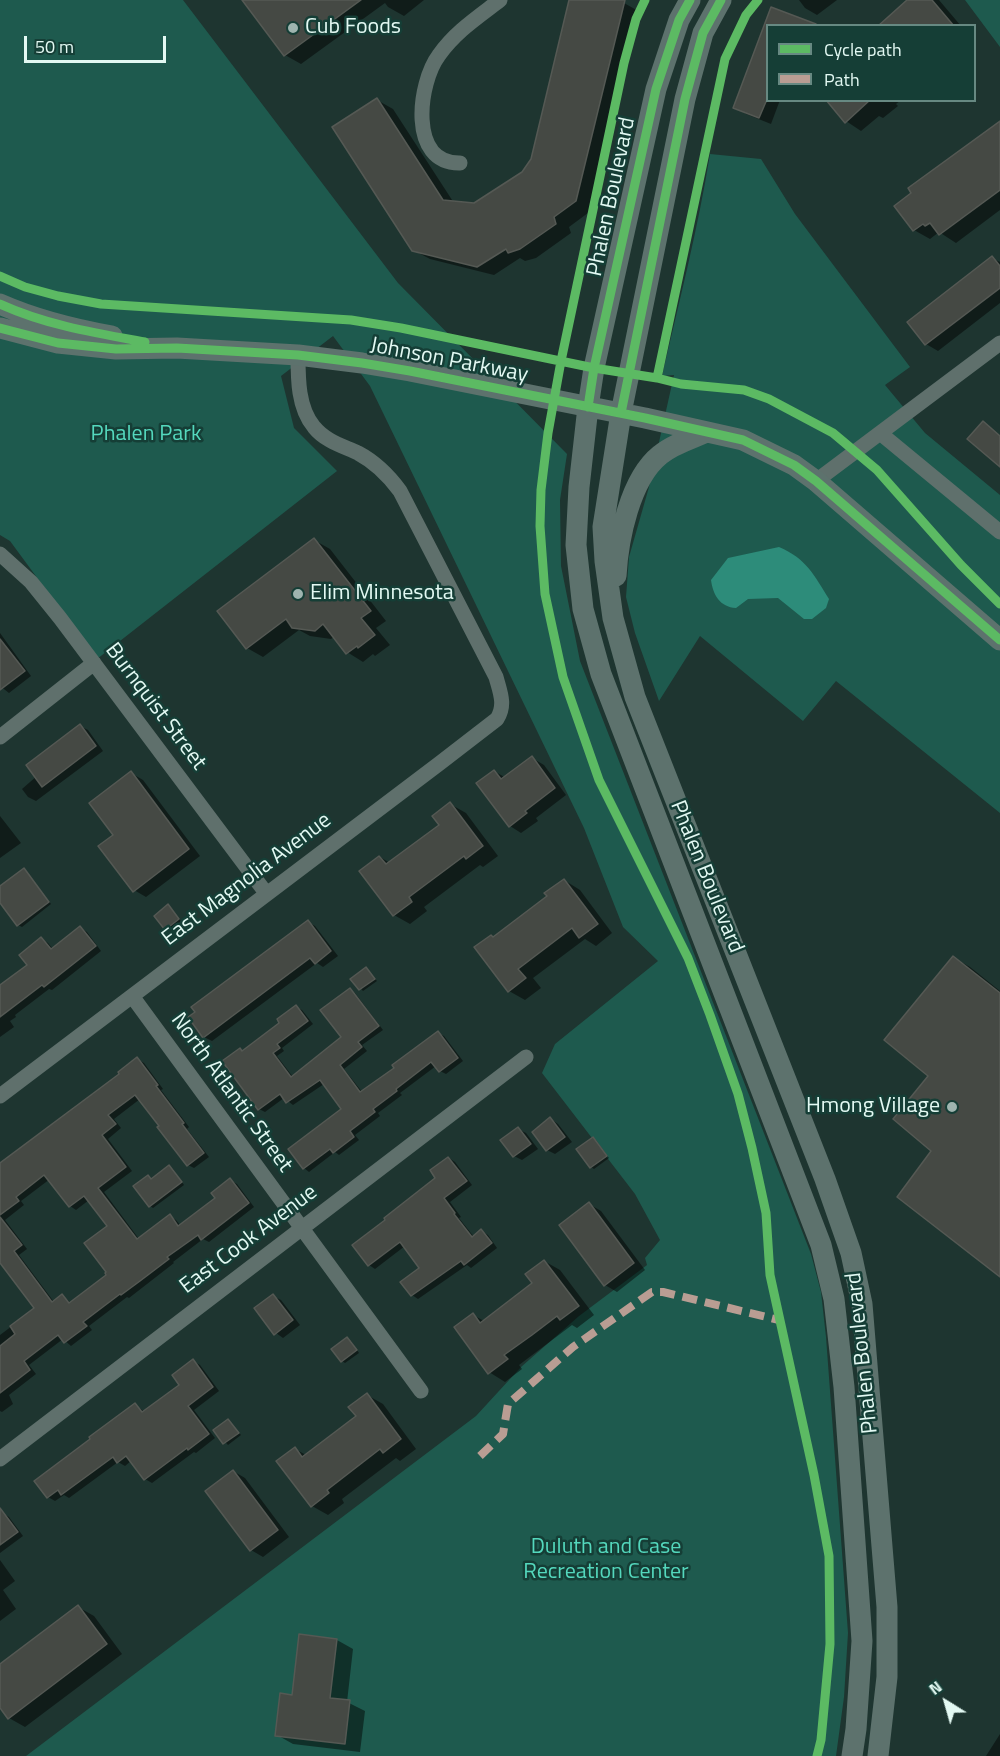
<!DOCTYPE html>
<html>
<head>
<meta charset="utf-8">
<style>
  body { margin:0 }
  #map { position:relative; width:1000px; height:1756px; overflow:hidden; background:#1e3530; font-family:"Titillium Web",sans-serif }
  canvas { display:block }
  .legend { position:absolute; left:766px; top:24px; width:210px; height:78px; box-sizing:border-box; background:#153e36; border:2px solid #678982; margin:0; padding:8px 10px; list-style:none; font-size:18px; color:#e3f9f3 }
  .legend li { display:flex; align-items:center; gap:12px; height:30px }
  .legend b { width:30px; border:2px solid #678982 }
  .north { position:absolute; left:916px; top:1672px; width:60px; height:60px; -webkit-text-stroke:4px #153e36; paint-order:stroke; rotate:323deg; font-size:16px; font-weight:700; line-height:24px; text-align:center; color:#e3f9f3 }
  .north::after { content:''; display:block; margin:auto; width:21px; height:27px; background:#e3f9f3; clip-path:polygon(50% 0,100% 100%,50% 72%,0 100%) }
  .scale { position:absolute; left:24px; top:36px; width:142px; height:27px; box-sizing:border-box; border:3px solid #e3f9f3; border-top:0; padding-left:8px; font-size:18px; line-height:21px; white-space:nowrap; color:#e3f9f3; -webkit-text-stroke:4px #153e36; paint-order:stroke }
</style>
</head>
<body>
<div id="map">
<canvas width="1000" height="1756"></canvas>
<ul class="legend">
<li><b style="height:8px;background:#5cba63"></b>Cycle path</li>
<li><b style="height:8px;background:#b99d93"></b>Path</li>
</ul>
<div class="north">N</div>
<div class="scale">50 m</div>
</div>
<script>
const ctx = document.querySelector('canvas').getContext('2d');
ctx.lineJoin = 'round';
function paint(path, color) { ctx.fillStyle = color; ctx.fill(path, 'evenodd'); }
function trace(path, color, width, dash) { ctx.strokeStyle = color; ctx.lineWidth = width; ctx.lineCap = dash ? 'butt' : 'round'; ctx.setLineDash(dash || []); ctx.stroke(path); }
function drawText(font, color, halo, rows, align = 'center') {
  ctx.font = font + ' "Titillium Web",sans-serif'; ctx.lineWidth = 5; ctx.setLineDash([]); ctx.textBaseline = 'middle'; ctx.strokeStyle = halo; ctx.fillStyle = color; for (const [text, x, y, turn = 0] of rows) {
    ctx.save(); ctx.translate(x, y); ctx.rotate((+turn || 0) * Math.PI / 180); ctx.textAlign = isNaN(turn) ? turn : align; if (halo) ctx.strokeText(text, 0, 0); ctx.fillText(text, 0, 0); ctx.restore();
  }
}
const green = new Path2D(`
  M0 0H183L398 283 567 454 560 500 561 566 580 661 811 1254 821 1292 826 1337 848 1633 844 1697 836 1756H26L476 1416 521 1367 579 1316 647 1265 645 1258 660 1240 635 1194 542 1073 555 1044 658 961 623 927 584 828 370 386 333 336 281 376 294 428 337 471 97 659 10 541 0 535Z
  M965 0H1000V47Z
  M710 154 761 159 795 214 910 367 885 385 925 433 1000 495V813L836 681 803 721 700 636 659 701 635 633 626 597 629 557 649 487 674 375 662 376C679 302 698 229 710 154Z`);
const water = new Path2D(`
  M779 547C807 559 814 575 829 599L826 608 812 619H804L778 598 748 599 736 608C720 607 713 595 711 580L728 558Z`);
const shadow = new Path2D(`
  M244 0H424L404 16 388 7 385 3 301 64 285 55Z
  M570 0H613L624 3 640 12 592 210 569 227 571 233 536 258 525 261 520 258 494 275 430 259 413 250 377 100 393 109 454 203 475 205 523 173 532 160Z
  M799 0H837L817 15 805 8Z
  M908 0H939L961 26H880Z
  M768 26V100H780L771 124 746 114 734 107Z
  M828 100H901L896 104 898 106 883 118 879 116 861 131 846 121Z
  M1000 122V210L956 243 939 232 930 239 914 230Z
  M992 258 1000 262V303L938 351 926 344 909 322Z
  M314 540 330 549 386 621 376 628 390 645 375 656 373 654 363 662 347 652 335 636 331 639 310 636 299 630 263 657 247 648Z
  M0 633 31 676 9 693 0 686Z
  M80 726 88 730 103 751 36 801 28 797 22 789 46 768Z
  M532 758 544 765 566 795 536 818 538 821 521 833 510 826 494 771 506 778Z
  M131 773 143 780 200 856 146 897 134 890 115 835Z
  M450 804 466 813 498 856 483 867 480 865 424 907 427 911 410 924 394 915 361 871 380 857 390 863 441 825Z
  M0 816 21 843 0 858Z
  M24 870 27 872 51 904 22 927 18 925 0 900V888Z
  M564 880 580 890 612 933 596 946 585 939 533 978 541 988 525 1000 509 991 494 938 549 897Z
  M168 906 181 921 169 930 166 928Z
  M308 922 315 926 338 956 323 967 317 963 212 1041 204 1037Z
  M81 928 87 932 101 951 52 990 49 989 15 1015 16 1017 10 1021 14 1027 0 1037V987L29 965 42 939 48 943 53 949Z
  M954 958 970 967 1000 991V1275L933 1151 930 1076Z
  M366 969 377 981 363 991 352 979Z
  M350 989 355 993 383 1030 362 1045 367 1051 344 1069 363 1093 438 1033 444 1036 463 1061 446 1074 440 1071 436 1066 400 1093 402 1095 378 1113 380 1116 355 1135 359 1140 339 1155 335 1152 309 1172 304 1168 344 1109 324 1084 293 1105 284 1098 265 1112 259 1109 240 1050 244 1052 281 1023 296 1007 302 1010 313 1024 282 1048 284 1051 277 1056 293 1077 343 1037Z
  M137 1059 144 1063 163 1089 161 1090 189 1127 187 1129 209 1157 194 1168 188 1165 140 1099 114 1119 121 1128 108 1139 132 1171 104 1192 139 1239 170 1216 176 1220 181 1226 217 1199 230 1180 237 1184 254 1207 209 1242 203 1239 173 1262 174 1263 129 1298 127 1297 89 1326 92 1330 71 1346 63 1339 29 1365 36 1374 9 1395 13 1404 2 1412 0 1411V1335L36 1308 2 1263 0 1264V1165L121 1075ZM50 1179 70 1206 76 1210 89 1200 109 1227 108 1275 71 1303 63 1296 54 1302 19 1255 27 1249 5 1220 24 1205 21 1201Z
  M551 1119 558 1124 572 1142 555 1154 547 1150Z
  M518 1129 526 1133 538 1149 522 1160 514 1156Z
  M593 1138 596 1140 609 1158 594 1169 591 1167Z
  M449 1158 455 1162 472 1185 450 1202 461 1217 459 1218 474 1237 482 1231 488 1235 497 1248 471 1268 467 1265 418 1299 412 1295 421 1268 405 1246 375 1269 369 1265 438 1178Z
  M169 1167 173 1169 184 1185 153 1208 150 1206 148 1177 152 1180Z
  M589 1204 601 1211 645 1270 617 1292 605 1285Z
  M544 1261 560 1270 594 1315 577 1328 572 1325 519 1365 522 1369 505 1382 489 1372 473 1315 484 1321 535 1284Z
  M273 1296 281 1300 300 1325 283 1338 276 1333Z
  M347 1339 351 1341 359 1353 345 1363 342 1361Z
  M193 1361 200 1365 219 1391 194 1410 215 1438 196 1453 194 1452 152 1483 145 1479 131 1461 125 1466 118 1462 69 1498 64 1495 55 1501 48 1497 135 1405 145 1412 181 1385Z
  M367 1395 383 1404 416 1449 400 1461 396 1458 342 1499 344 1503 328 1515 312 1506 295 1449 306 1455 358 1417Z
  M228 1420 241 1435 228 1445 215 1431Z
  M233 1471 245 1478 289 1537 263 1557 251 1550Z
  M3 1513 9 1517 23 1536 0 1553V1515Z
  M0 1560 15 1581 3 1590 16 1609 0 1621Z
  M78 1607 94 1616 122 1654 25 1727 9 1718 0 1705V1666Z
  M300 1636 337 1640 353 1649 347 1702 365 1711 360 1752 293 1744 277 1735 293 1696Z
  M1000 1734V1756H986Z`);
const building = new Path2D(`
  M242 0H361L284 56Z
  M569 0H625L576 201 554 217 556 224 520 249 508 253 506 249 477 267 412 251 332 127 377 98 443 200 474 203 522 172 531 159Z
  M907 0H932L954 26H878Z
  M771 7 816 24 815 26H768V97L759 118 733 108Z
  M826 100H870L845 123Z
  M1000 121V190L939 235 930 223 925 226 923 224 913 231 894 206 911 193 908 188Z
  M992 256 1000 266V288L925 345 907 322Z
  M983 421 1000 436V467L967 439Z
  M314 538 371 611 361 618 375 635 358 648 357 646 346 654 323 624 315 631 292 628 286 619 246 649 217 611Z
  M0 639 25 671 0 690Z
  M80 724 96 746 42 787 26 765Z
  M532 756 555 788 525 811 527 813 509 827 476 783 494 770 501 779Z
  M131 771 189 849 133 892 98 846 113 835 89 803Z
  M450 802 483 846 466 859 464 856 409 897 412 902 393 916 359 871 379 856 386 864 439 825 432 816Z
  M24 868 49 902 17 926 0 903V886Z
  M564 879 598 924 579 938 572 928 518 969 526 978 508 992 474 947 491 935 493 937 547 896 544 893Z
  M168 904 179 919 165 930 154 916Z
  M308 920 331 951 315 964 310 958 203 1038 188 1017 195 1012 191 1007Z
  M80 926 96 946 44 987 42 985 0 1017V985L27 965 19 955 41 937 51 949Z
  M953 956 1000 993V1277L897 1197 931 1151 893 1119 928 1076 884 1040Z
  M366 967 375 979 359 990 350 979Z
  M350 988 379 1026 358 1042 362 1047 340 1065 360 1092 394 1068 392 1065 438 1031 458 1058 439 1072 431 1062 396 1089 397 1091 373 1109 375 1112 350 1131 354 1137 333 1153 330 1149 303 1169 288 1149 341 1109 320 1080 286 1103 280 1094 258 1110 222 1061 240 1048 242 1051 279 1023 277 1019 296 1005 308 1021 277 1044 280 1048 273 1053 291 1077 341 1037 320 1010Z
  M137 1057 158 1085 156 1086 184 1123 182 1124 204 1153 187 1166 157 1127 159 1126 135 1095 108 1115 116 1124 102 1135 126 1167 98 1188 137 1239 170 1214 178 1226 215 1198 211 1193 230 1178 249 1203 201 1240 198 1235 167 1257 169 1259 140 1281 121 1295 120 1294 83 1322 87 1326 64 1343 58 1335 24 1361 30 1370 0 1393V1346L15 1334 10 1326 34 1308 0 1263V1217L22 1245 14 1251 52 1302 62 1294 69 1303 106 1275 105 1273 106 1272 84 1243 107 1226 84 1196 69 1207 44 1175 16 1197 19 1201 0 1215V1163L119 1074 118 1072Z
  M550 1117 565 1137 546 1151 532 1132Z
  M518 1127 531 1144 513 1157 500 1140Z
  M593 1137 607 1156 590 1168 576 1149Z
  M448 1157 467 1181 444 1198 455 1213 454 1214 472 1237 481 1229 492 1243 464 1265 461 1261 411 1296 400 1282 419 1268 400 1242 368 1266 352 1245 385 1220 384 1218 435 1178 430 1170Z
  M169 1165 182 1182 149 1207 133 1186 148 1175 151 1179Z
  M589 1202 634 1263 604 1286 559 1225Z
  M544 1260 579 1306 560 1320 557 1316 532 1335 504 1355 508 1359 488 1374 454 1327 473 1313 480 1323 532 1283 525 1274Z
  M273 1294 293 1320 274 1335 254 1308Z
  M347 1337 357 1350 341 1362 331 1349Z
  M193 1359 213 1387 188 1406 209 1434 188 1450 187 1448 144 1480 126 1456 117 1463 113 1457 61 1495 58 1490 47 1498 34 1481 90 1439 89 1437 135 1403 142 1412 179 1385 172 1375Z
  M367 1393 401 1439 383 1453 380 1449 327 1490 329 1493 311 1507 276 1461 295 1447 302 1457 356 1416 348 1407Z
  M228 1419 239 1433 223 1444 213 1430Z
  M233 1470 278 1530 250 1551 205 1491Z
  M0 1508 18 1532 0 1545Z
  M78 1605 107 1644 8 1719 0 1708V1664Z
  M299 1634 337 1639 330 1698 350 1700 345 1744 275 1736 280 1693 292 1695Z`);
const street = new Path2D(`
  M460 163C408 164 418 83 439 55 455 32 478 17 500 0
  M880 433 1000 532
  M816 481 1000 343
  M0 554 31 582 60 618 266 893
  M0 737 94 663
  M132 996 421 1391
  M0 1096 440 763 497 719C506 705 500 692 496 677L400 491C389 476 375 462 358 453 343 446 325 441 314 427 298 408 298 379 298 355
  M0 1459 526 1057`);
const secondary = new Path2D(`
  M690 0 679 20 656 89 594 368 588 407 579 487 576 545 583 609 601 674 821 1245 834 1299 844 1387 862 1641 856 1729 852 1756
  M721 0 703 33 685 99 621 413 603 527 605 561 613 618 635 697 825 1179 851 1253 862 1304 887 1607V1677L878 1756
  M0 304C36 320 73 329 112 336
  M0 328 58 343 116 349 177 348 298 355 362 363 410 371 645 418 743 440 794 465 816 481 1000 640
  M616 576C618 539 630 479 660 455 673 444 691 439 707 432`);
const quiet = new Path2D(`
  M480 1456 503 1434 508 1404 573 1347 652 1292H663L779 1320`);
const cycleway = new Path2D(`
  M645 0 636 19 624 63 561 361 548 433 541 490 540 526 545 594 563 677 599 780 688 958 710 1015 738 1094 752 1148 766 1213 770 1275 814 1475 829 1556 830 1644 821 1740 817 1756
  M0 276 25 287 58 296 101 304 351 320 401 328 594 368 657 378 681 384 744 390 769 399 833 433 877 470 961 565 1000 604
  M0 304C46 325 95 333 145 342
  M0 328 58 343 116 349 177 348 298 355 362 363 410 371 645 418 743 440 794 465 816 481 1000 640
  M657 378 725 59 746 15 758 0
  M588 407 594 368 656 89 679 20 690 0
  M621 413 685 99 703 33 721 0`);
const markers = [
  [293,28,6,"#9eb4af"],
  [298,594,6,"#9eb4af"],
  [952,1107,6,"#9eb4af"]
];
const poiNames = [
  ["Cub Foods",305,28],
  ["Elim Minnesota",310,594],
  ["Hmong Village",940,1107,"right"]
];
const streetNames = [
  ["Phalen Boulevard",612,197,-78],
  ["Johnson Parkway",449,361,11],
  ["Burnquist Street",155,707,53],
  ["Phalen Boulevard",706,877,68],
  ["East Magnolia Avenue",247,880,-37],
  ["North Atlantic Street",231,1093,54],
  ["East Cook Avenue",249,1240,-37],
  ["Phalen Boulevard",863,1353,-96]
];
const parkNames = [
  ["Phalen Park",146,435],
  ["Duluth and Case",606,1548],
  ["Recreation Center",606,1573]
];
paint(green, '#1e5a4e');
paint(water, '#2d8c7a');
paint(shadow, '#0007');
paint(building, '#454944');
trace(building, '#555954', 1.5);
trace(street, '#5f706c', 15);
trace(secondary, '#5d726d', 21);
trace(quiet, '#b99d93', 8, [15, 8]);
trace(cycleway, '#5cba63', 9);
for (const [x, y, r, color] of markers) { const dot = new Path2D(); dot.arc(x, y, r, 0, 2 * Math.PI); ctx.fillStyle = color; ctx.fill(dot); trace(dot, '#153e36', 2); }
drawText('22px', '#e3f9f3', '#153e36', poiNames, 'left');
drawText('22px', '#e3f9f3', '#153e36', streetNames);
drawText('22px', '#54d8bd', '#153e36', parkNames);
</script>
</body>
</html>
